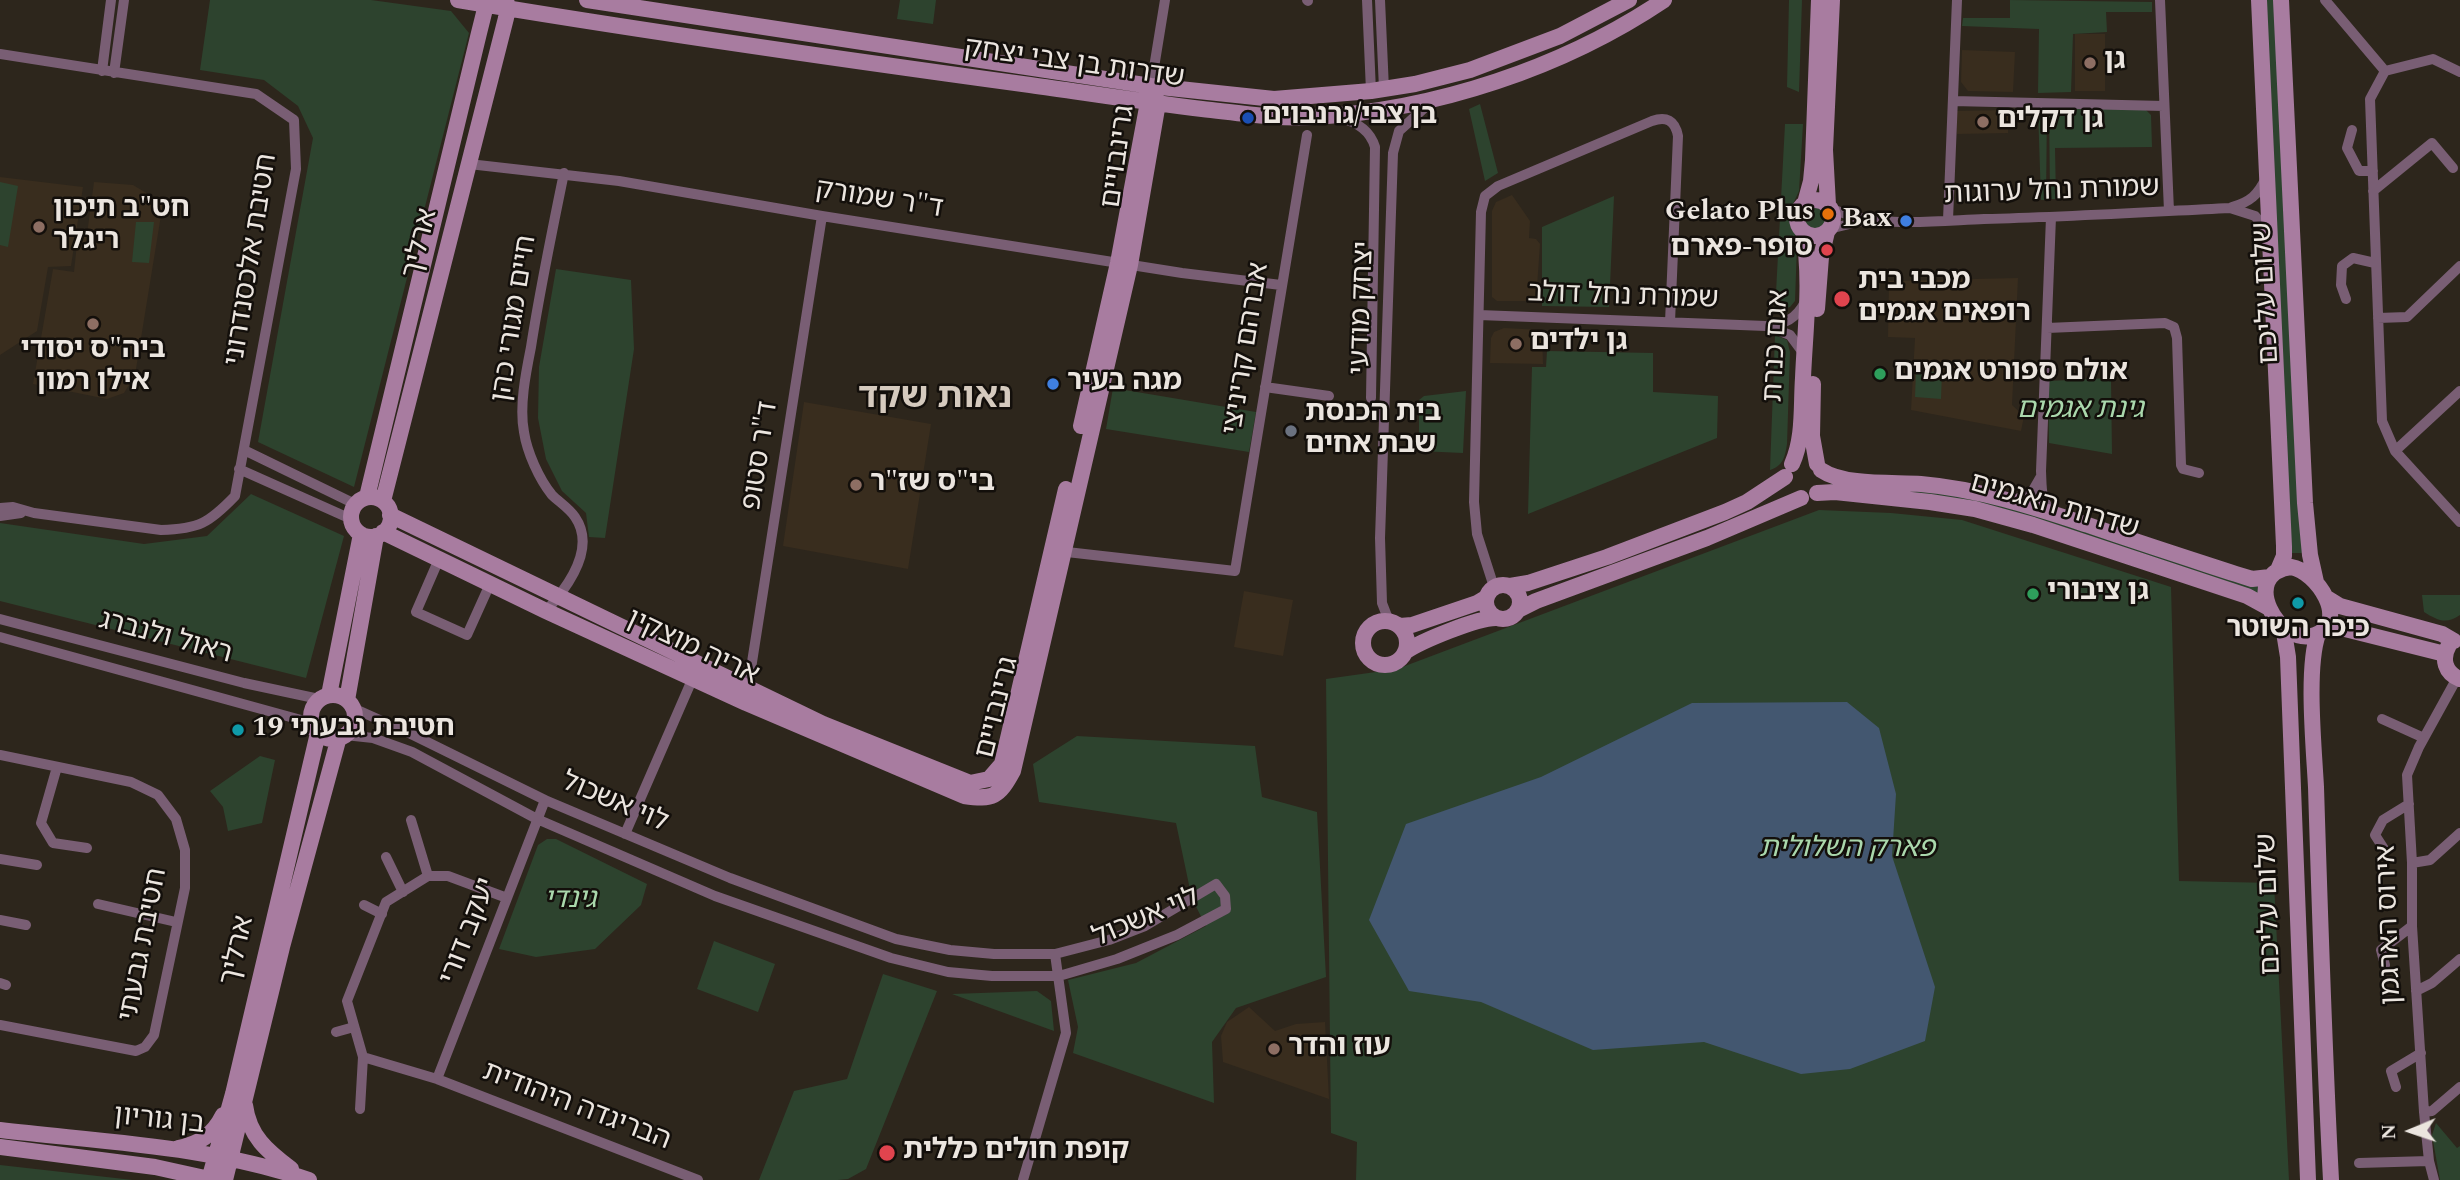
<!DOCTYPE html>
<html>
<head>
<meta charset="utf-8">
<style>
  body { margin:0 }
  #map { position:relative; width:2460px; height:1180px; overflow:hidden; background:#2d261c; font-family:Spectral,serif }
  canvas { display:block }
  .north { position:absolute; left:2376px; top:1096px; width:70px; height:70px; -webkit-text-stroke:5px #130f0b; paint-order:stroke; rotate:268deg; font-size:19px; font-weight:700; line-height:28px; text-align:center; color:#ebe5df }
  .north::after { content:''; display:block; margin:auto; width:24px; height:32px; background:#ebe5df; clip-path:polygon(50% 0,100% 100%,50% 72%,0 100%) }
</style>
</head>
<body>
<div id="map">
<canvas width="2460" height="1180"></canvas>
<div class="north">N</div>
</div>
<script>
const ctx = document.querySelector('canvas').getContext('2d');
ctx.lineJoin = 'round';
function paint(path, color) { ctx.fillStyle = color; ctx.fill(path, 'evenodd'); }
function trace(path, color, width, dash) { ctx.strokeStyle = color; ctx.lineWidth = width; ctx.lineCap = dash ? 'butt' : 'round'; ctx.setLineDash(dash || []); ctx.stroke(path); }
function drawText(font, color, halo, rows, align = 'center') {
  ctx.font = font + ' Spectral,"Noto Sans Hebrew",serif'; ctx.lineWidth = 5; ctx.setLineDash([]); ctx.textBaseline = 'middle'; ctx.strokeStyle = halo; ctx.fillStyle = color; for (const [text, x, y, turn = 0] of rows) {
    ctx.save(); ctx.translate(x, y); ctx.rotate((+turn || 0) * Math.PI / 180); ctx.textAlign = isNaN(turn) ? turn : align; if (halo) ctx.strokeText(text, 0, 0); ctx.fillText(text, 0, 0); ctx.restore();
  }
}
const built = new Path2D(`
  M2075 34H2105V91H2075Z
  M1962 50 2015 52 2013 92 1968 91 1961 82Z
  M2008 110V133L1957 134 1956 111Z
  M0 177 83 187 71 266 48 267 37 331 0 355Z
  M94 182 133 185 163 203 135 375 124 393 107 399 33 384 53 269 74 272 78 234H87Z
  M1512 195 1530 221 1529 238 1536 239 1540 244 1536 301H1497L1492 297V211L1496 202Z
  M2018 278 2012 405 2024 416 2021 431 1911 410 1915 338 1888 337 1889 281Z
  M1504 328 1542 330 1543 364 1490 363 1491 338 1494 332Z
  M804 402 931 424 908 569 783 546Z
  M1244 591 1293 600 1283 656 1234 647Z
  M1249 1007 1275 1031 1296 1024 1325 1022 1329 1099 1223 1062 1221 1036 1227 1022Z`);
const green = new Path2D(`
  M210 0H371L451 11 469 33 354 487 258 442 313 138 298 106 264 80 200 70Z
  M900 0H936L933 24 897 19Z
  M1789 0H1802L1799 92 1787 87Z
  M2010 0 2152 2V12H2106L2107 32 2073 34 2071 92 2038 93 2039 29 1962 26 1963 18H2010Z
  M2265 0H2276L2306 553H2288Z
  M1480 104 1498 173 1485 181 1469 109Z
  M2142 106 2151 115 2152 147 2055 148 2056 199H2050L2049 107Z
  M2047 107 2046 200H2041L2038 109Z
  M1785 124H1803L1799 191 1792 206 1791 214 1797 245 1795 301 1790 307 1775 311Z
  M0 182 18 186 8 247 0 245Z
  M1614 196 1609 307 1542 306V227Z
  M1802 217a14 14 0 1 1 28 0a14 14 0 1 1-28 0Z
  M136 222H154L149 263 132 262Z
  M556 269 631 280 634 349 605 538 589 537 586 513 562 491 546 459 538 418 539 367Z
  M1775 335 1787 340 1790 352 1787 444C1785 457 1783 466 1770 470Z
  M1547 351 1653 353V392L1718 396 1717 438 1528 514 1532 367H1546Z
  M1916 371 1942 372 1941 399 1915 397Z
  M2111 378 2112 454 2049 443 2048 381Z
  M1113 388 1256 412 1249 452 1106 429Z
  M1466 391 1463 453 1419 451V400L1424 396Z
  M1831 480 1987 499 2260 586 2258 596 2075 534 1831 487Z
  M251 494 344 536 306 678 0 601V523L144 544 207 536Z
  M1819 510 1891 513 1962 520 2171 587 2179 881 2274 883 2289 1180H1356L1357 1142 1331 1133 1326 679 1397 669Z
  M2422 595H2460V615C2446 625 2437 620 2424 612Z
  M1077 736 1255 746 1262 797 1317 812 1326 977 1236 1008 1212 1042 1214 1103 1073 1053 1078 1027 1068 980 1136 963 1206 926 1192 899 1176 823 1039 802 1033 764Z
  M260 756 275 760 262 823 228 831 223 807 210 791Z
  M547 839H556L647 884 641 905 595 949 536 957 499 949 538 845Z
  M714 941 775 964 758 1012 697 989Z
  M883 974 937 991 866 1169 848 1179 838 1180H759L794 1091 847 1079Z
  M1037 991 1051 1001 1054 1031 952 994Z
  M2436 1123 2457 1148 2460 1146V1180H2440L2432 1135Z
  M0 1165 133 1180H0Z`);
const water = new Path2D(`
  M1847 702 1879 728 1896 794 1892 856 1935 987 1925 1041 1850 1069 1801 1074 1704 1042 1593 1050 1481 1002 1409 991 1369 920 1406 824 1541 777 1692 703Z`);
const street = new Path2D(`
  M1307 0 1308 1
  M1367 0 1371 91
  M1380 0 1384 89
  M2160 0 2169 211
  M2325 0 2385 71 2370 99 2382 421 2395 451 2460 522
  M0 54 256 94 294 120 296 169 235 496C209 523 199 529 161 530L34 513 13 507 0 508
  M102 71 111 0
  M2385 71 2433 59 2460 72
  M114 73 124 0
  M1151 86 1165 0
  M1953 101 2164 106
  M1340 118C1357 122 1370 130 1375 147L1371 398
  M2352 130 2347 148 2359 171H2373
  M469 164 619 181 822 216 1182 273 1281 285
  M2373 191 2432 143 2453 168
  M2232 207C2250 202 2258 195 2266 178
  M1830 208C1876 229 1935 221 1984 219 2066 217 2148 212 2230 208L2255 216 2269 233
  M2051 217 2041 471C2042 488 2040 499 2052 512
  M1948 220 1957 0
  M1829 229 1862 221
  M2346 299 2341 285 2342 266 2353 258 2375 263
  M1479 315 1766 326C1785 324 1796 319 1805 302
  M2378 318 2407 317 2460 266
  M1772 328 1790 335 1804 354
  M2047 328 2165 323 2174 327 2177 338 2181 465 2183 469 2199 473
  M1265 387 1329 396
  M244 450 355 504
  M2395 451 2460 391
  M239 469 351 519
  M2014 500 2032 492 2040 478
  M0 516 21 513
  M1058 551 1235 571 1307 135
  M439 559 416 612 467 635 490 584
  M1494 587 1477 534 1474 502 1481 212 1485 196 1498 186 1652 121C1666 116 1675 120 1678 136L1670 322
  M546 611C567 588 597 549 575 517 569 508 559 502 552 495 539 479 527 452 524 432 519 406 526 372 531 347 540 289 552 231 564 173
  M0 619 244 683 319 699
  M1389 621 1382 603 1380 538 1393 153 1399 131 1431 102
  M0 637 312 723
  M747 694 822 216
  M2382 719 2424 738
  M345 735 373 738 412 752 537 819 715 896 891 958 948 972 992 976H1059L1117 959 1177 935 1226 909 1225 896 1216 884 1145 926 1109 940 1055 954H994L950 950 896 939 730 878 545 800 411 734 353 708
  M0 755 131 782 158 795 176 819 185 850V888L154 1035 145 1047 136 1051 0 1025
  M57 767 41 823 53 843 87 848
  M411 820 428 876
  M625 834 695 673
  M2384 849 2375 835 2383 820 2409 804
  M386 857 403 892
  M0 859 37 865
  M2412 863 2430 860 2460 833
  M507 898 448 876H428L386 902 347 1001 363 1057 437 1079 698 1180
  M98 904 176 922
  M364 905 382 914
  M0 920 26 925
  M2385 965 2381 950 2412 926
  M0 983 6 985
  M2416 991 2432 983 2460 959
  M336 1032 354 1027
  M437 1079 545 800
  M2396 1087 2391 1071 2421 1053
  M360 1109 363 1057
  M2424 1112 2432 1111 2460 1087
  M2359 1163 2429 1161
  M1023 1180 1066 1033 1055 954
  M2434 1180 2429 1161 2424 1112 2412 926V863L2407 775 2419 747 2457 678`);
const secondary = new Path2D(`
  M458 0C648 32 839 59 1030 85 1087 93 1145 102 1202 109 1239 113 1276 119 1314 117 1435 110 1563 68 1664 0
  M587 0 1151 86 1274 99 1371 91 1415 84 1470 70 1560 36 1629 0
  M2259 0 2284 546V556L2278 570
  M2281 0 2305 503 2310 555 2316 582
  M1797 218a18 18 0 1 1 36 0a18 18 0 1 1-36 0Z
  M1805 203 1811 181 1813 160 1819 0
  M1828 205 1825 150 1832 0
  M1817 309 1821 257 1827 232
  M1813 384 1812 436 1817 464
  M1081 426 1118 263 1151 86
  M1792 464C1804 438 1801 406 1803 378 1805 329 1812 279 1803 231
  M1821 470C1844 486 1894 482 1921 484 1979 489 2033 507 2088 525 2137 542 2187 558 2236 574L2252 579 2270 577
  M1817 493 1835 492 1930 502 1975 509 2033 525 2247 596 2269 608
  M367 497 479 33 486 5 490 0
  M351 517a20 20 0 1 1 40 0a20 20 0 1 1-40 0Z
  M383 501 506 18 508 8 506 0
  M390 515 823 724 970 783 989 779 1002 764 1066 489
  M383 532 546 611 746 703 964 796C993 800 999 797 1013 771L1130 265 1158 103 1151 86
  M2291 567C2317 571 2350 622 2315 635 2279 648 2238 574 2291 567Z
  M1486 602a17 17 0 1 1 34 0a17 17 0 1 1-34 0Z
  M1510 586 1528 583 1607 557 1725 512 1747 502 1785 477
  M2327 598 2340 606 2442 634 2454 641
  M1518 610 1536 601 1707 538 1801 498
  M1363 643a22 22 0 1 1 44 0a22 22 0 1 1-44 0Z
  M1400 626 1412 625 1477 603 1487 597
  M2283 626 2288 657 2308 1180
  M2324 630 2337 627 2445 654
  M2318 634C2306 668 2314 748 2316 787 2320 918 2324 1049 2331 1180
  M2449 645C2441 659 2445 673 2460 679
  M1405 652C1421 641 1477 618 1496 618
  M329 695 361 534
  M311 717a22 22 0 1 1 44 0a22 22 0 1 1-44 0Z
  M347 700 376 536
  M245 1105C249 1136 267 1151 291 1169
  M0 1130C102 1142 211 1146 309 1180
  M0 1147 155 1167 214 1180
  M178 1148C199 1144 213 1135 223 1115
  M209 1180 233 1094 318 733
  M225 1180 282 947 339 737`);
const markers = [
  [2090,63,7,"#8d6e63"],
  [1248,118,7,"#1a4fb4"],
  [1983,122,7,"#8d6e63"],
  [1828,214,7,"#e8710a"],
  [1906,221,7,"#3f7fe0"],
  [39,227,7,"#8d6e63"],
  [1827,250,7,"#e0444e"],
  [1842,299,9,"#e0444e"],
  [93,324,7,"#8d6e63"],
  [1516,344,7,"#8d6e63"],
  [1880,374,7,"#2e9e5b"],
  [1053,384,7,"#3f7fe0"],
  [1291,431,7,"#6b7280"],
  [856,485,7,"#8d6e63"],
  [2033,594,7,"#2e9e5b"],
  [2298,603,7,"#0f9aa8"],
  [238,730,7,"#0f9aa8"],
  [1274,1049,7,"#8d6e63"],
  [887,1153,9,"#e0444e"]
];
const poiNames = [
  ["גן",2104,63],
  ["בן צבי/גרנבוים",1262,118],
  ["גן דקלים",1997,122],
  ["חט\"ב תיכון",53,211],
  ["ריגלר",53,243],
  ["Gelato Plus",1814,214,"right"],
  ["Bax",1892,221,"right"],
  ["סופר-פארם",1813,250,"right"],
  ["מכבי בית",1858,283],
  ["רופאים אגמים",1858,315],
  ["גן ילדים",1530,344],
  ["ביה\"ס יסודי",93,352,"center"],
  ["אילן רמון",93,384,"center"],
  ["אולם ספורט אגמים",1894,374],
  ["מגה בעיר",1067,384],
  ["בית הכנסת",1305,415],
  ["שבת אחים",1305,447],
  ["בי\"ס שז\"ר",870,485],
  ["גן ציבורי",2047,594],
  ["כיכר השוטר",2298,631,"center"],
  ["חטיבת גבעתי 19",252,730],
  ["עוז והדר",1288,1049],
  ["קופת חולים כללית",903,1153]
];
const streetNames = [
  ["שדרות בן צבי יצחק",1074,65,8],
  ["גרינבויים",1120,157,-82],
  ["שמורת נחל ערוגות",2052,193,-2],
  ["ד\"ר שמורק",879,201,9],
  ["ארליך",422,244,-76],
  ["חטיבת אלכסנדרוני",253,260,-81],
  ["שלום עליכם",2268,293,-93],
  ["שמורת נחל דולב",1623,298,2],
  ["יצחק מודעי",1364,308,-88],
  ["חיים מגורי כהן",516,319,-81],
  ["אגם כנרת",1778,346,-87],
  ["אברהם קריניצי",1248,349,-81],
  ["ד\"ר סטופ",762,456,-81],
  ["שדרות האגמים",2054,508,16],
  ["ראול ולנברג",165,639,15],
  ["אריה מוצקין",692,649,25],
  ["גרינבויים",999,708,-76],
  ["לוי אשכול",614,804,23],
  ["שלום עליכם",2271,904,-92],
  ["לוי אשכול",1147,919,-23],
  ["אירוס הארגמן",2391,925,-92],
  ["יעקב דורי",470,932,-69],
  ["חטיבת גבעתי",145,945,-79],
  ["ארליך",239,951,-77],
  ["הבריגדה היהודית",576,1108,21],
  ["בן גוריון",159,1122,6]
];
const parkNames = [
  ["גינת אגמים",2080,412],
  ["פארק השלולית",1847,851],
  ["גינדי",570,902]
];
const districtNames = [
  ["נאות שקד",935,400]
];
paint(built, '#392d1e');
paint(green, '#2d432e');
paint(water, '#435770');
trace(street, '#795e74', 10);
trace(secondary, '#a87ca0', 16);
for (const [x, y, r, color] of markers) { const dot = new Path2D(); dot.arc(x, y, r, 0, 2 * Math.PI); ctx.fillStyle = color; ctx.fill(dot); trace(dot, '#130f0b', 2.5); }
drawText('bold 28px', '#ebe5df', '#130f0b', poiNames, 'left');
drawText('28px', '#ebe5df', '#130f0b', streetNames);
drawText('italic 28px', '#aad8ac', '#130f0b', parkNames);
drawText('bold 35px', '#d5cabe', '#130f0b', districtNames);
</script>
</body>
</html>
